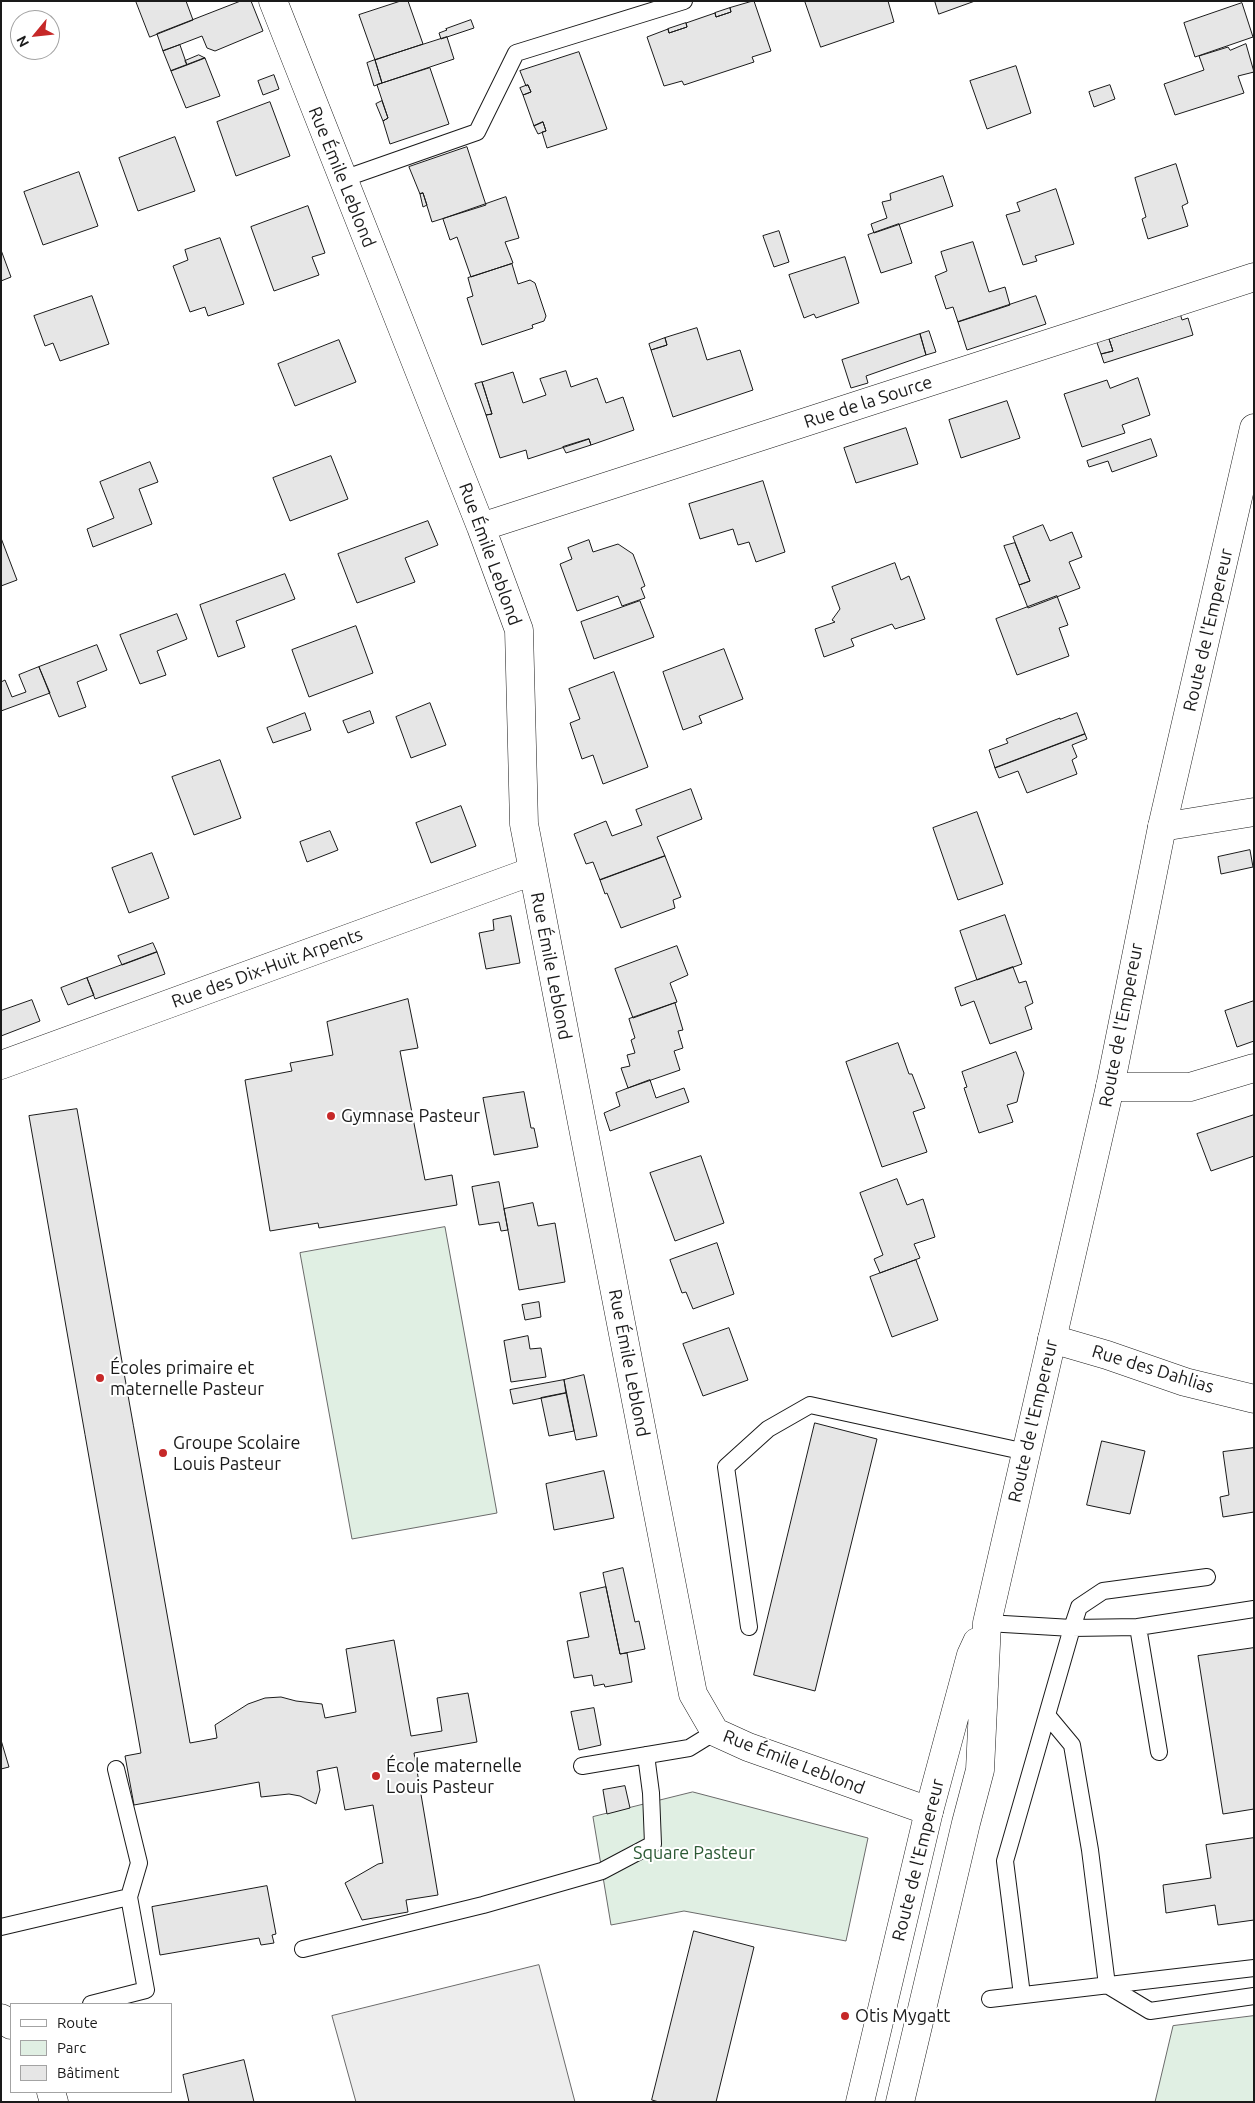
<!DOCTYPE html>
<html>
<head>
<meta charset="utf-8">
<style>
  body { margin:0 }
  #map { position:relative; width:1255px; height:2103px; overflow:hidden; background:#fff; font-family:Ubuntu,sans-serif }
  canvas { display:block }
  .frame { position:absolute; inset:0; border:2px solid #1a1a1a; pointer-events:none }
  .legend { position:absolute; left:10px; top:2003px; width:162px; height:90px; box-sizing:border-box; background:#fff; border:1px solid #a3a3a3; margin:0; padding:6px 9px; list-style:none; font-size:15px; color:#1a1a1a }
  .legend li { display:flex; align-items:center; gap:10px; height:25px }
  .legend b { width:25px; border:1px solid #a3a3a3 }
  .north { position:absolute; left:10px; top:10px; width:50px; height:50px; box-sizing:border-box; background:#fff; border:1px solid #a3a3a3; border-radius:50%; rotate:242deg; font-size:14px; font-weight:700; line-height:20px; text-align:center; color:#1a1a1a }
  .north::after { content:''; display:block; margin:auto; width:18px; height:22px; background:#c62828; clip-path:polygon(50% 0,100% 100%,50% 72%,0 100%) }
</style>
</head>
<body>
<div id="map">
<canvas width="1255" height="2103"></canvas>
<div class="frame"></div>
<ul class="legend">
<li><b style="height:6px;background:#fff"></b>Route</li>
<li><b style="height:14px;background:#e0efe3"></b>Parc</li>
<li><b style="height:14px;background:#e6e6e6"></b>Bâtiment</li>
</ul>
<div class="north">N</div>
</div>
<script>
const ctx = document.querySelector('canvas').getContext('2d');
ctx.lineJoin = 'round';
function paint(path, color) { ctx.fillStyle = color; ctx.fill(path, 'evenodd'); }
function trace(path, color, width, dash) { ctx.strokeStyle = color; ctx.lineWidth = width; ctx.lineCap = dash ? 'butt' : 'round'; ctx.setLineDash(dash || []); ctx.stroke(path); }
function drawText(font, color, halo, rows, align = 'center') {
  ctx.font = font + ' Ubuntu,sans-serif'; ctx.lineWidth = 4; ctx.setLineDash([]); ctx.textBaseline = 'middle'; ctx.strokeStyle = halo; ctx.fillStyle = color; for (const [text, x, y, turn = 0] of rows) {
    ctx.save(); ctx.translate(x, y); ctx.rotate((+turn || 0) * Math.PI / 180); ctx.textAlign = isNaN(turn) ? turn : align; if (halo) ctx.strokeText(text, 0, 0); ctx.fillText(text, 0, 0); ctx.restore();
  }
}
const green = new Path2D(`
  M445 1227 497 1513 352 1539 300 1253Z
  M693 1792 868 1838 846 1941 684 1911 611 1925 593 1817Z
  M1254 2016V2102H1155L1173 2026Z`);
const parking = new Path2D(`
  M539 1965 575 2102H356L332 2016Z`);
const building = new Path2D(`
  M136 1H186L193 20 150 37Z
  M241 1H251L263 31 215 51 207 48 202 36 163 51 157 34Z
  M401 1H408L423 44 375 60 359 15Z
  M754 1 771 51 752 57 754 62 684 85 682 81 664 86 647 37 668 29 669 33 687 27 686 23 715 13 716 17 731 12 730 8Z
  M805 1H888L894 22 821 47Z
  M935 1H975L939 14Z
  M1242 3 1253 37 1195 57 1184 23Z
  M730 8 731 12 716 17 715 13Z
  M471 20 474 28 441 39 439 33 447 30 446 29Z
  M686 23 687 27 669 33 668 29Z
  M447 37 454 59 382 83 375 60Z
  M1246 44 1254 72 1238 76 1244 93 1175 115 1164 84 1204 70 1199 56 1228 47 1230 50Z
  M180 45 187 65 171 71 163 51Z
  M579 52 607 129 547 148 542 132 546 131 543 122 534 126 523 95 531 92 528 85 526 86 520 71Z
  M199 55 205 58 187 65 185 61Z
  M205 58 220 96 186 108 171 71Z
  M375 60 382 83 374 86 367 63Z
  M1016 66 1031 113 987 129 970 81Z
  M430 68 449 124 390 144 383 121 388 118 377 85Z
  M274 75 279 89 263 95 258 81Z
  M528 85 531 92 523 95 520 88Z
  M1110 85 1115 99 1094 107 1089 92Z
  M382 101 388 118 383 121 376 104Z
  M270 102 290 156 236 176 217 122Z
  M543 122 546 131 538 134 534 126Z
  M175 137 195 191 138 211 119 158Z
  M467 147 486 205 432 222 423 193 420 194 409 167Z
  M1176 164 1188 203 1182 206 1188 226 1148 239 1142 219 1146 217 1135 178Z
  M79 172 98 226 43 245 24 192Z
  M943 176 953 206 874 233 871 224 887 218 882 202 891 200 890 194Z
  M1056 189 1074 244 1035 256 1037 261 1023 265 1006 215 1020 211 1017 203Z
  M423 193 427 205 423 207 420 194Z
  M506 197 519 238 505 242 513 263 471 277 457 237 450 240 443 219Z
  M308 206 325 253 312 257 319 275 274 291 251 227Z
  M899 224 912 263 881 273 868 235Z
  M779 231 789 262 774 267 763 236Z
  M220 238 244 304 208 316 205 307 190 312 173 266 188 260 185 250Z
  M973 242 989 292 1005 287 1010 305 958 322 953 307 946 309 935 276 947 271 941 252Z
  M1 250 11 277 1 281Z
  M845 257 859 303 816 318 814 314 804 318 789 275Z
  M512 264 518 284 530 280 535 283 546 316 544 321 532 325 533 328 482 345 467 298 473 296 468 278Z
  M92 296 109 344 60 361 53 343 45 346 34 316Z
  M1036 296 1046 324 967 350 958 322Z
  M1180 313 1182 320 1188 318 1193 335 1104 363 1101 354 1113 351 1109 339 1173 318 1172 316Z
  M697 328 707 360 740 350 753 390 673 417 651 350 667 345 665 338Z
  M929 331 936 352 926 355 920 334Z
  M920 334 926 355 866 376 868 383 851 388 842 360Z
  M1108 336 1113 351 1101 354 1096 340Z
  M665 338 667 345 651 350 649 344Z
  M339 340 356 382 295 406 278 364Z
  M566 371 571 387 597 378 606 403 623 397 634 430 591 445 589 439 528 459 526 450 500 458 486 415 492 414 482 382 513 372 523 403 546 395 540 379Z
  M1138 378 1150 415 1122 425 1125 433 1082 447 1064 394 1107 380 1110 388Z
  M482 382 492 414 486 415 475 384Z
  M1007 401 1020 438 961 458 949 420Z
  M906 428 918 464 856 483 844 448Z
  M589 439 591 445 566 453 563 447Z
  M1151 439 1157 456 1112 472 1108 461 1089 467 1087 461Z
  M331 456 348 499 290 521 273 478Z
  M150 462 158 482 139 489 152 524 93 547 87 529 114 518 100 482Z
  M763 481 785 552 756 562 749 542 738 545 733 529 700 539 689 504Z
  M428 521 438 545 405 558 415 582 357 603 338 554Z
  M1043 525 1050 541 1072 532 1082 557 1069 562 1080 588 1028 608 1019 585 1030 581 1013 537Z
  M1 538 17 580 1 586Z
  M589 540 593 552 618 544 633 554 645 586 641 588 645 598 622 606 618 596 577 611 560 564 572 559 568 548Z
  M1015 543 1030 581 1019 585 1004 546Z
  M895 563 901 580 909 576 925 619 895 629 892 624 851 639 854 646 824 657 815 629 835 622 832 620 840 609 832 587Z
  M285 574 295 599 236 621 245 647 218 657 200 605Z
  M1057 596 1068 625 1059 628 1069 656 1017 675 996 619Z
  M640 601 654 637 594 659 581 622Z
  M177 614 187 639 157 651 166 675 140 684 120 635Z
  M356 626 373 673 309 697 292 650Z
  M97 645 107 670 77 682 86 707 59 717 39 667Z
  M724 649 743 699 699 716 702 723 683 730 663 672Z
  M39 667 50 693 1 711V682L5 680 12 697 26 692 19 675Z
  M614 672 648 767 603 784 593 755 582 759 570 723 580 719 569 689Z
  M430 703 446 745 411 758 396 717Z
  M370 711 374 723 348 733 343 721Z
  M305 713 311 730 273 743 267 728Z
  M1077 713 1085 734 995 768 989 750 1008 743 1006 739 1060 718V719Z
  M1085 734 1087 739 1072 745 1077 757 1072 760 1077 774 1027 793 1018 771 999 778 995 768Z
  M220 760 241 818 194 835 172 777Z
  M691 789 702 819 657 837 665 856 600 880 593 862 586 864 574 834 606 821 612 836 642 825 636 810Z
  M461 806 476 846 431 863 416 823Z
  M977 812 1003 884 958 900 933 828Z
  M330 831 338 850 307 862 300 842Z
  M1250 850 1253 867 1221 874 1218 857Z
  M152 853 169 898 129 913 112 868Z
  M665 856 681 897 673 900 675 908 621 928 607 893 605 894 600 880Z
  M1005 915 1022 964 977 980 960 931Z
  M511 916 520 963 486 969 479 933 494 930 493 920Z
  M153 943 157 952 122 965 118 956Z
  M677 946 688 975 670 983 677 1002 633 1018 615 969Z
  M157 952 165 974 95 999 87 978Z
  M1013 967 1019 983 1026 981 1033 1003 1025 1007 1032 1029 990 1044 974 1001 961 1006 955 988Z
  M87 978 94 995 68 1005 61 988Z
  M408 999 418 1048 400 1051 425 1180 452 1175 457 1205 319 1228 318 1223 270 1231 245 1080 292 1071 290 1063 333 1055 327 1022Z
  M32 1000 40 1021 1 1036V1011Z
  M1254 1001V1041L1237 1047 1225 1011Z
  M675 1003 683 1030 678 1031 683 1048 674 1051 680 1070 628 1088 621 1068 630 1066 627 1055 635 1053 631 1040 635 1038 629 1019Z
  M898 1043 909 1074H912L925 1108 913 1112 927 1152 882 1167 846 1062Z
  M1016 1052 1024 1073 1017 1102 1007 1105 1013 1122 979 1133 964 1088 967 1087 962 1072Z
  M650 1080 656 1098 684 1088 689 1102 610 1131 604 1113 620 1106 616 1093Z
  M524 1092 531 1128H534L538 1147 494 1155 483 1098Z
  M77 1109 190 1743 217 1738 215 1725 248 1704 265 1698 281 1697 296 1701 322 1704 325 1718 356 1712 346 1649 394 1640 411 1736 442 1731 437 1698 468 1693 477 1742 414 1753 438 1895 406 1900 408 1912 362 1920 345 1883 378 1864 383 1863 373 1805 345 1810 337 1767 317 1771 320 1790 316 1804 300 1796 289 1794 261 1797 259 1782 134 1805 125 1756 141 1753 29 1116Z
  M1254 1115V1156L1211 1171 1197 1134Z
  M701 1156 724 1223 675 1241 650 1173Z
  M897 1179 907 1205 923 1199 935 1237 914 1244 920 1258 880 1273 874 1259 883 1255 860 1193Z
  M499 1182 508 1230 501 1231 499 1222 479 1225 472 1187Z
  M533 1203 538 1226 555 1223 565 1282 519 1290 504 1209Z
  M717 1243 734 1294 693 1309 686 1292 682 1293 670 1260Z
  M916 1260 938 1320 892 1337 870 1277Z
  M539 1302 541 1317 525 1320 522 1305Z
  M729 1328 748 1380 703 1396 683 1344Z
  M528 1336 530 1349 541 1348 546 1377 511 1382 504 1341Z
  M584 1375 597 1436 576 1440 564 1380Z
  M564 1380 566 1393 513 1404 510 1390Z
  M566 1393 574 1431 549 1436 541 1398Z
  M815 1423 877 1439 815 1691 754 1675Z
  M1102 1441 1145 1451 1130 1514 1087 1505Z
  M1254 1448V1512L1223 1517 1220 1497 1229 1495 1223 1452Z
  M604 1471 614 1518 554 1530 546 1484Z
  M623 1568 635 1622 639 1621 645 1649 620 1654 603 1573Z
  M606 1587 620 1654 627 1653 632 1682 605 1687 604 1684 594 1686 592 1675 574 1678 567 1641 589 1637 580 1593Z
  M1254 1648V1809L1223 1814 1198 1656Z
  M594 1708 601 1745 579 1750 571 1712Z
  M1 1740 9 1767 1 1769Z
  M625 1786 630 1808 607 1814 603 1790Z
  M1254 1838V1920L1218 1925 1215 1905 1166 1913 1163 1885 1211 1878 1206 1845Z
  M267 1886 276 1934 272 1935 274 1943 261 1945 259 1938 160 1955 152 1907Z
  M694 1931 754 1947 716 2102H659L652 2100Z
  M244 2060 254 2102H189L183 2075Z`);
const service = new Path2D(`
  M343 179 477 132 516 53 684 1
  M987 1623 1072 1628 1079 1607 1103 1591 1207 1577
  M749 1627 726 1467 768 1429 810 1405 1026 1452
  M1138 1627 1159 1752
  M1047 1715 1072 1745 1090 1850 1107 1985 1150 2011 1254 1996
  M582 1766 689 1748 715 1732
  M1 1927 129 1897
  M303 1949 483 1905 602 1871 653 1844 651 1793 646 1755
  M1022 1995 1005 1861 1072 1628 1138 1627 1254 1609
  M990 1999 1254 1968
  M91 2004 146 1990 129 1897 139 1863 116 1769`);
const minor = new Path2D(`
  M273 1 481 527 519 630 524 824 693 1694 715 1732 748 1747 929 1811
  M481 527 1254 277
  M1162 827 1254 812
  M1 1065 533 871
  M1110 1087H1190L1254 1068
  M1052 1339 1107 1355 1185 1382 1254 1399
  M1 2018 11 2025
  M51 2092 54 2102`);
const secondary = new Path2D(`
  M860 2102 929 1811 971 1655 977 1642
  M900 2102 966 1823 980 1770 987 1623 1110 1087 1162 827 1254 428`);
const markers = [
  [331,1116,5,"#c62828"],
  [100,1378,5,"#c62828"],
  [163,1453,5,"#c62828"],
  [376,1776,5,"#c62828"],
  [845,2016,5,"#c62828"]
];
const streetNames = [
  ["Rue Émile Leblond",342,177,68],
  ["Rue de la Source",868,402,-18],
  ["Rue Émile Leblond",490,554,70],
  ["Route de l'Empereur",1208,630,-77],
  ["Rue Émile Leblond",551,966,79],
  ["Rue des Dix-Huit Arpents",267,968,-20],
  ["Route de l'Empereur",1121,1025,-79],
  ["Rue Émile Leblond",629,1363,79],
  ["Rue des Dahlias",1153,1369,17],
  ["Route de l'Empereur",1033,1421,-77],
  ["Rue Émile Leblond",794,1762,21],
  ["Route de l'Empereur",918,1860,-76]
];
const poiNames = [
  ["Gymnase Pasteur",341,1116],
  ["Écoles primaire et",110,1368],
  ["maternelle Pasteur",110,1389],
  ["Groupe Scolaire",173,1443],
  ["Louis Pasteur",173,1464],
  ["École maternelle",386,1766],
  ["Louis Pasteur",386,1787],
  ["Otis Mygatt",855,2016]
];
const parkNames = [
  ["Square Pasteur",694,1853]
];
paint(green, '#e0efe3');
trace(green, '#6a6a6a', 1);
paint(parking, '#ededed');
trace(parking, '#6a6a6a', 1);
paint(building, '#e6e6e6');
trace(building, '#1a1a1a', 1);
trace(service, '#1a1a1a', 18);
trace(minor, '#1a1a1a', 29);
trace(secondary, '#1a1a1a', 29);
trace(service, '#fff', 16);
trace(minor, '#fff', 28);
trace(secondary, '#fff', 28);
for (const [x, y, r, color] of markers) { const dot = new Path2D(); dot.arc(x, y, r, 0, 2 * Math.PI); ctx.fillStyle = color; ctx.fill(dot); trace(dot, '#fff', 2); }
drawText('18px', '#1a1a1a', '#fff', streetNames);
drawText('18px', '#1a1a1a', '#fff', poiNames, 'left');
drawText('18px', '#2b5a34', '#fff', parkNames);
</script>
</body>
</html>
